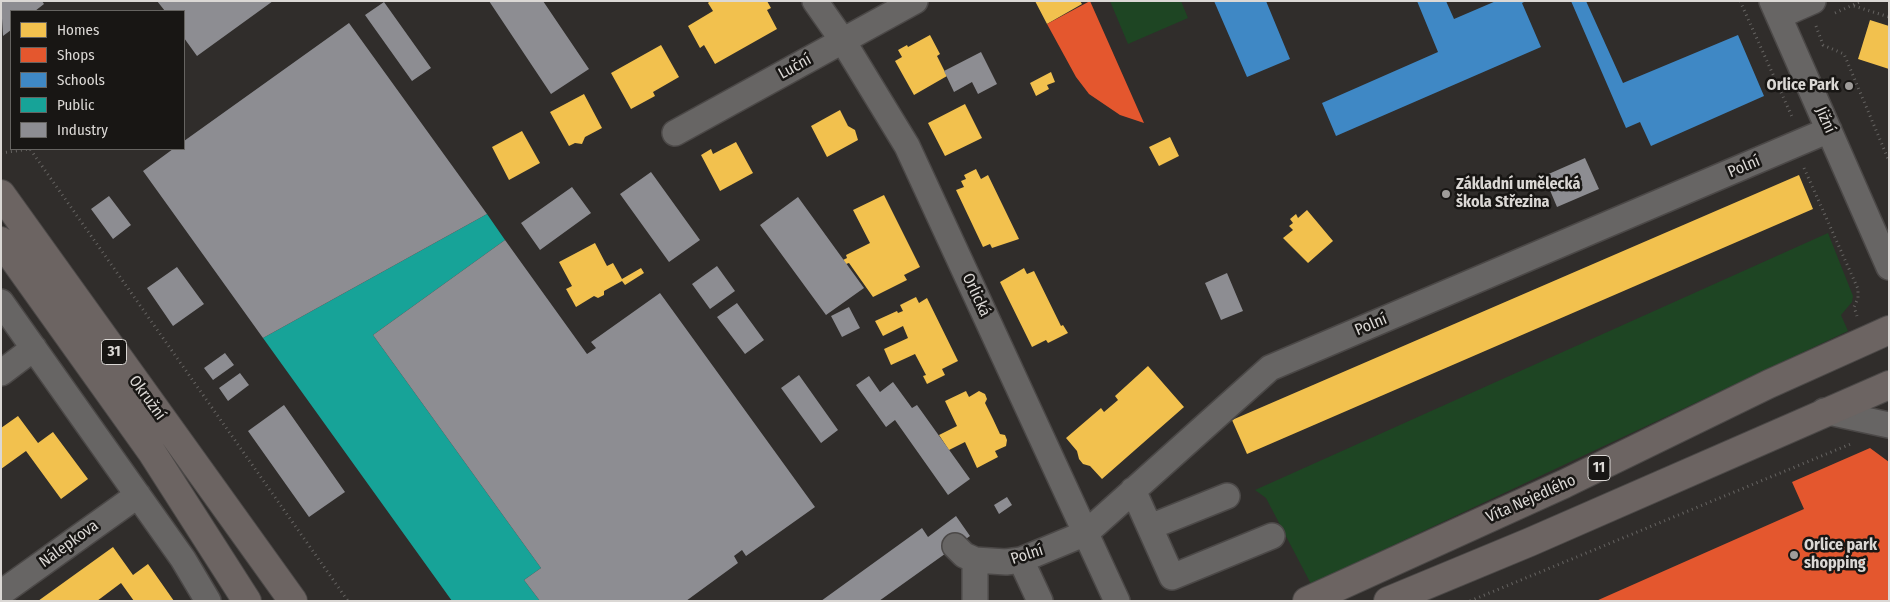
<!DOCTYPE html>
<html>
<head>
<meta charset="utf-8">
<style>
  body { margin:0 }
  #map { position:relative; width:1890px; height:602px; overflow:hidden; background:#302d2b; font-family:"Fira Sans Condensed",sans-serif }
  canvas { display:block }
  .frame { position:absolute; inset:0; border:2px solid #dbd8d5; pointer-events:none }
  .legend { position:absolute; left:10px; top:10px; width:175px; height:140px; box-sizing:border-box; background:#181614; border:1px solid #666461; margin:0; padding:6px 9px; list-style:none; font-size:15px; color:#dbd8d5 }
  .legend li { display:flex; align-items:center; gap:10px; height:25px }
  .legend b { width:25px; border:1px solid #666461 }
</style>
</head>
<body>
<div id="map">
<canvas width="1890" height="602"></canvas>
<div class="frame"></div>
<ul class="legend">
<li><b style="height:14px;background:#f2c14e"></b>Homes</li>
<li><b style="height:14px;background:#e4572e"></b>Shops</li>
<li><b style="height:14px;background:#3f88c5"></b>Schools</li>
<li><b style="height:14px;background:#17a398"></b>Public</li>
<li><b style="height:14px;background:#8d8d92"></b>Industry</li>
</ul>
</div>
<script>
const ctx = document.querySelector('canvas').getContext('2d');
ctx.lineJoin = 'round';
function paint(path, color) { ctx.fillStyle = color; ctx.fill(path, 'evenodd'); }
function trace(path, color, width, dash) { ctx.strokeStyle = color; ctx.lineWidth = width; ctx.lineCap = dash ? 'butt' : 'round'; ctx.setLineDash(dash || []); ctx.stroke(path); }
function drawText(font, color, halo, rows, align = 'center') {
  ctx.font = font + ' "Fira Sans Condensed",sans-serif'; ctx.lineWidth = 5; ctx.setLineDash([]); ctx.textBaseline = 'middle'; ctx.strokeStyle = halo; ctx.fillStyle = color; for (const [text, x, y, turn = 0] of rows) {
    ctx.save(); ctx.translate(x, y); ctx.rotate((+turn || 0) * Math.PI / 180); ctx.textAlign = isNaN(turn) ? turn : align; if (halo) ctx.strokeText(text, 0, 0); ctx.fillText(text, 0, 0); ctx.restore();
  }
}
const green = new Path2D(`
  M1110 1H1181L1188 18 1128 44Z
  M1828 233 1853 296 1852 302 1841 315 1848 331 1311 584 1266 498 1255 490Z`);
const homes = new Path2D(`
  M710 1H767L771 8 767 10 777 29 715 64 704 45 700 48 688 26 713 11 708 3Z
  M1035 1H1080L1082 4 1047 24Z
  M1870 20 1889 26V69L1858 59Z
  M930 35 940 54 937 56 947 76 914 95 895 61 902 57 898 50 907 45 908 47Z
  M661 45 679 77 653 92 655 96 631 109 611 73Z
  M1051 72 1055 82 1047 85 1049 89 1036 96 1030 83Z
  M584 94 602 128 585 137 582 144 575 143 569 146 550 112Z
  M965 104 982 138 945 156 928 123Z
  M840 110 848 126 855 130 858 140 827 157 811 126Z
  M522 131 540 163 509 180 492 147Z
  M1170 137 1179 156 1159 166 1149 147Z
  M736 142 753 173 720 191 701 155 711 149 713 154Z
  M976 169 981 179 988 175 1019 239 992 248 990 244 983 247 956 190 964 187 961 181 966 179 964 175Z
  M1799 175 1813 209 1247 454 1232 420Z
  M884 195 920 267 904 275 907 280 873 297 849 263 846 264 843 260 847 258 846 255 870 243 853 210Z
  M1307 210 1333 241 1308 263 1283 238 1293 230 1289 226 1293 223 1290 219 1296 214 1298 218Z
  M595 243 607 266 613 263 622 279 641 268 644 273 625 285 622 281 604 291V295L598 298 594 296 576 307 566 289 572 286 559 262Z
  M1024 268 1027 274 1034 271 1061 326 1063 325 1068 333 1048 343 1046 340 1032 347 1000 282Z
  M916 297 919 303 927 298 958 361 942 369 945 375 927 384 923 376 926 375 915 354 891 365 884 349 908 338 903 326 883 336 875 321 897 311 898 313 903 311 900 305Z
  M1148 366 1184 407 1102 479 1090 466 1083 464 1079 459 1077 451 1066 438 1101 408 1104 412 1118 400 1115 396Z
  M966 391 969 397 979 391 985 394 987 399 985 403 993 419 1000 434 1005 435 1007 440 1006 446 995 451 998 457 977 468 965 442 949 450 939 435 957 426 945 401Z
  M18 416 38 443 53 432 88 479 61 499 26 451 1 469V428Z
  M113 547 133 575 148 564 174 601H134L121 583 97 601H38Z`);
const shops = new Path2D(`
  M1090 1 1144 123 1120 115 1089 94 1076 77 1047 24Z
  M1870 448 1889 462V601H1596L1804 509 1792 482Z`);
const schools = new Path2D(`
  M1214 1H1266L1290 59 1247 77Z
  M1417 1H1446L1454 19 1496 1H1526L1522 3 1541 47 1336 136 1322 103 1438 52Z
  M1571 1H1586L1623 83 1738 35 1764 96 1651 146 1640 122 1626 128Z`);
const public = new Path2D(`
  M487 214 505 240 373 335 541 568 524 580 540 601H452L263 338Z`);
const industry = new Path2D(`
  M1 1H42L44 4 35 11H11V30L3 36Z
  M157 1H273L197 56 184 38V11H165Z
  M489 1H543L589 69 551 94Z
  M384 2 431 68 412 81 365 15Z
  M349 23 487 214 263 338 143 171 173 149H184V141Z
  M981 52 997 84 978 94 972 82 954 92 944 71Z
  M1585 158 1599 189 1557 207 1544 176Z
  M651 172 700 240 669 262 620 194Z
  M572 187 591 213 540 250 521 223Z
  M109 196 131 225 113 239 91 209Z
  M798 197 864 288 826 315 760 225Z
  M505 240 587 354 596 348 591 342 660 293 815 507 746 556 742 550 734 556 738 563 686 601H540L524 580 541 568 373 335Z
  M717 266 735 291 710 309 692 284Z
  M177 267 204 304 173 326 147 288Z
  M1227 273 1243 311 1221 320 1205 283Z
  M737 303 764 340 745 354 717 317Z
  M849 307 860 328 842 337 831 316Z
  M225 353 234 365 213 380 204 368Z
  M240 373 249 385 228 401 219 388Z
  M799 375 838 430 821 443 781 388Z
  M869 376 880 392 893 382 912 408 917 405 970 479 948 495 895 420 886 427 856 385Z
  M284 405 345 492 309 517 248 431Z
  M1007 497 1012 505 999 514 994 505Z
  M956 516 970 536 879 601H821L922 528 928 537Z`);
const path = new Path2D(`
  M1740 1 1793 119
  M1854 6 1889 17
  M1835 13 1862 1
  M1816 26 1823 45 1844 54 1889 161
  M1 153 30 149 348 601
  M1804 168 1858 289V298L1854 307 1857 316
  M1470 601 1853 443`);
const minor = new Path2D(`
  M815 1 843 41 907 146 1117 601
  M1772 1 1889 267
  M1779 16 1813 1
  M675 133 915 1
  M1 302 183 559 208 601
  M1 373 34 348
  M1824 411 1889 425
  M1133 490 1172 577 1272 536
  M1150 527 1227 496
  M955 546 964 555 975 560 1006 562 1021 560 1086 533 1270 368 1829 130
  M975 560V601
  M1021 560 1040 601
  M1 593 138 495`);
const major = new Path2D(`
  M1 194 293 601
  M1 241 151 451 247 601
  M1307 601 1564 484 1769 384 1889 330
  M1388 601 1530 542 1889 385`);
const markers = [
  [1849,86,5,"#9f9c9a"],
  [1446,194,5,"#9f9c9a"],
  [1794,555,5,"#9f9c9a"]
];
const shields = [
  [114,352,25],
  [1599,468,22]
];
const shieldNames = [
  ["31",114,352],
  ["11",1599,468]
];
const streetNames = [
  ["Luční",795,67,-29],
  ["Jižní",1825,120,66],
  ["Polní",1744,167,-23],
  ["Orlická",976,295,65],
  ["Polní",1371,325,-23],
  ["Okružní",147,398,54],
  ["Víta Nejedlého",1531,499,-24],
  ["Nálepkova",69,544,-36],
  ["Polní",1027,555,-18]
];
const poiNames = [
  ["Orlice Park",1839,86,"right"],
  ["Základní umělecká",1456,185],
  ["škola Střezina",1456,203],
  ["Orlice park",1804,546],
  ["shopping",1804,564]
];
paint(green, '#1e4523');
paint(homes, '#f2c14e');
paint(shops, '#e4572e');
paint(schools, '#3f88c5');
paint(public, '#17a398');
paint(industry, '#8d8d92');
trace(minor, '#4b4847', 28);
trace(major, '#4b4847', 30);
trace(path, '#666462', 3, [1, 4]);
trace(minor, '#676564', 25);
trace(major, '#6c6462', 28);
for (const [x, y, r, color] of markers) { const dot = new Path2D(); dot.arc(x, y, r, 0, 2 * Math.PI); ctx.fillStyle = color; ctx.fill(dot); trace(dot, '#181614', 2); }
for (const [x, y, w] of shields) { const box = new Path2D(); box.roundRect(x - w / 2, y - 12.5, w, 25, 4); ctx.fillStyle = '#181614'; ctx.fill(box); trace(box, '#dbd8d5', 1); }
drawText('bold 15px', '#dbd8d5', null, shieldNames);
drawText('16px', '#dbd8d5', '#181614', streetNames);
drawText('bold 16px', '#dbd8d5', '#181614', poiNames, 'left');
</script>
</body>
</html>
